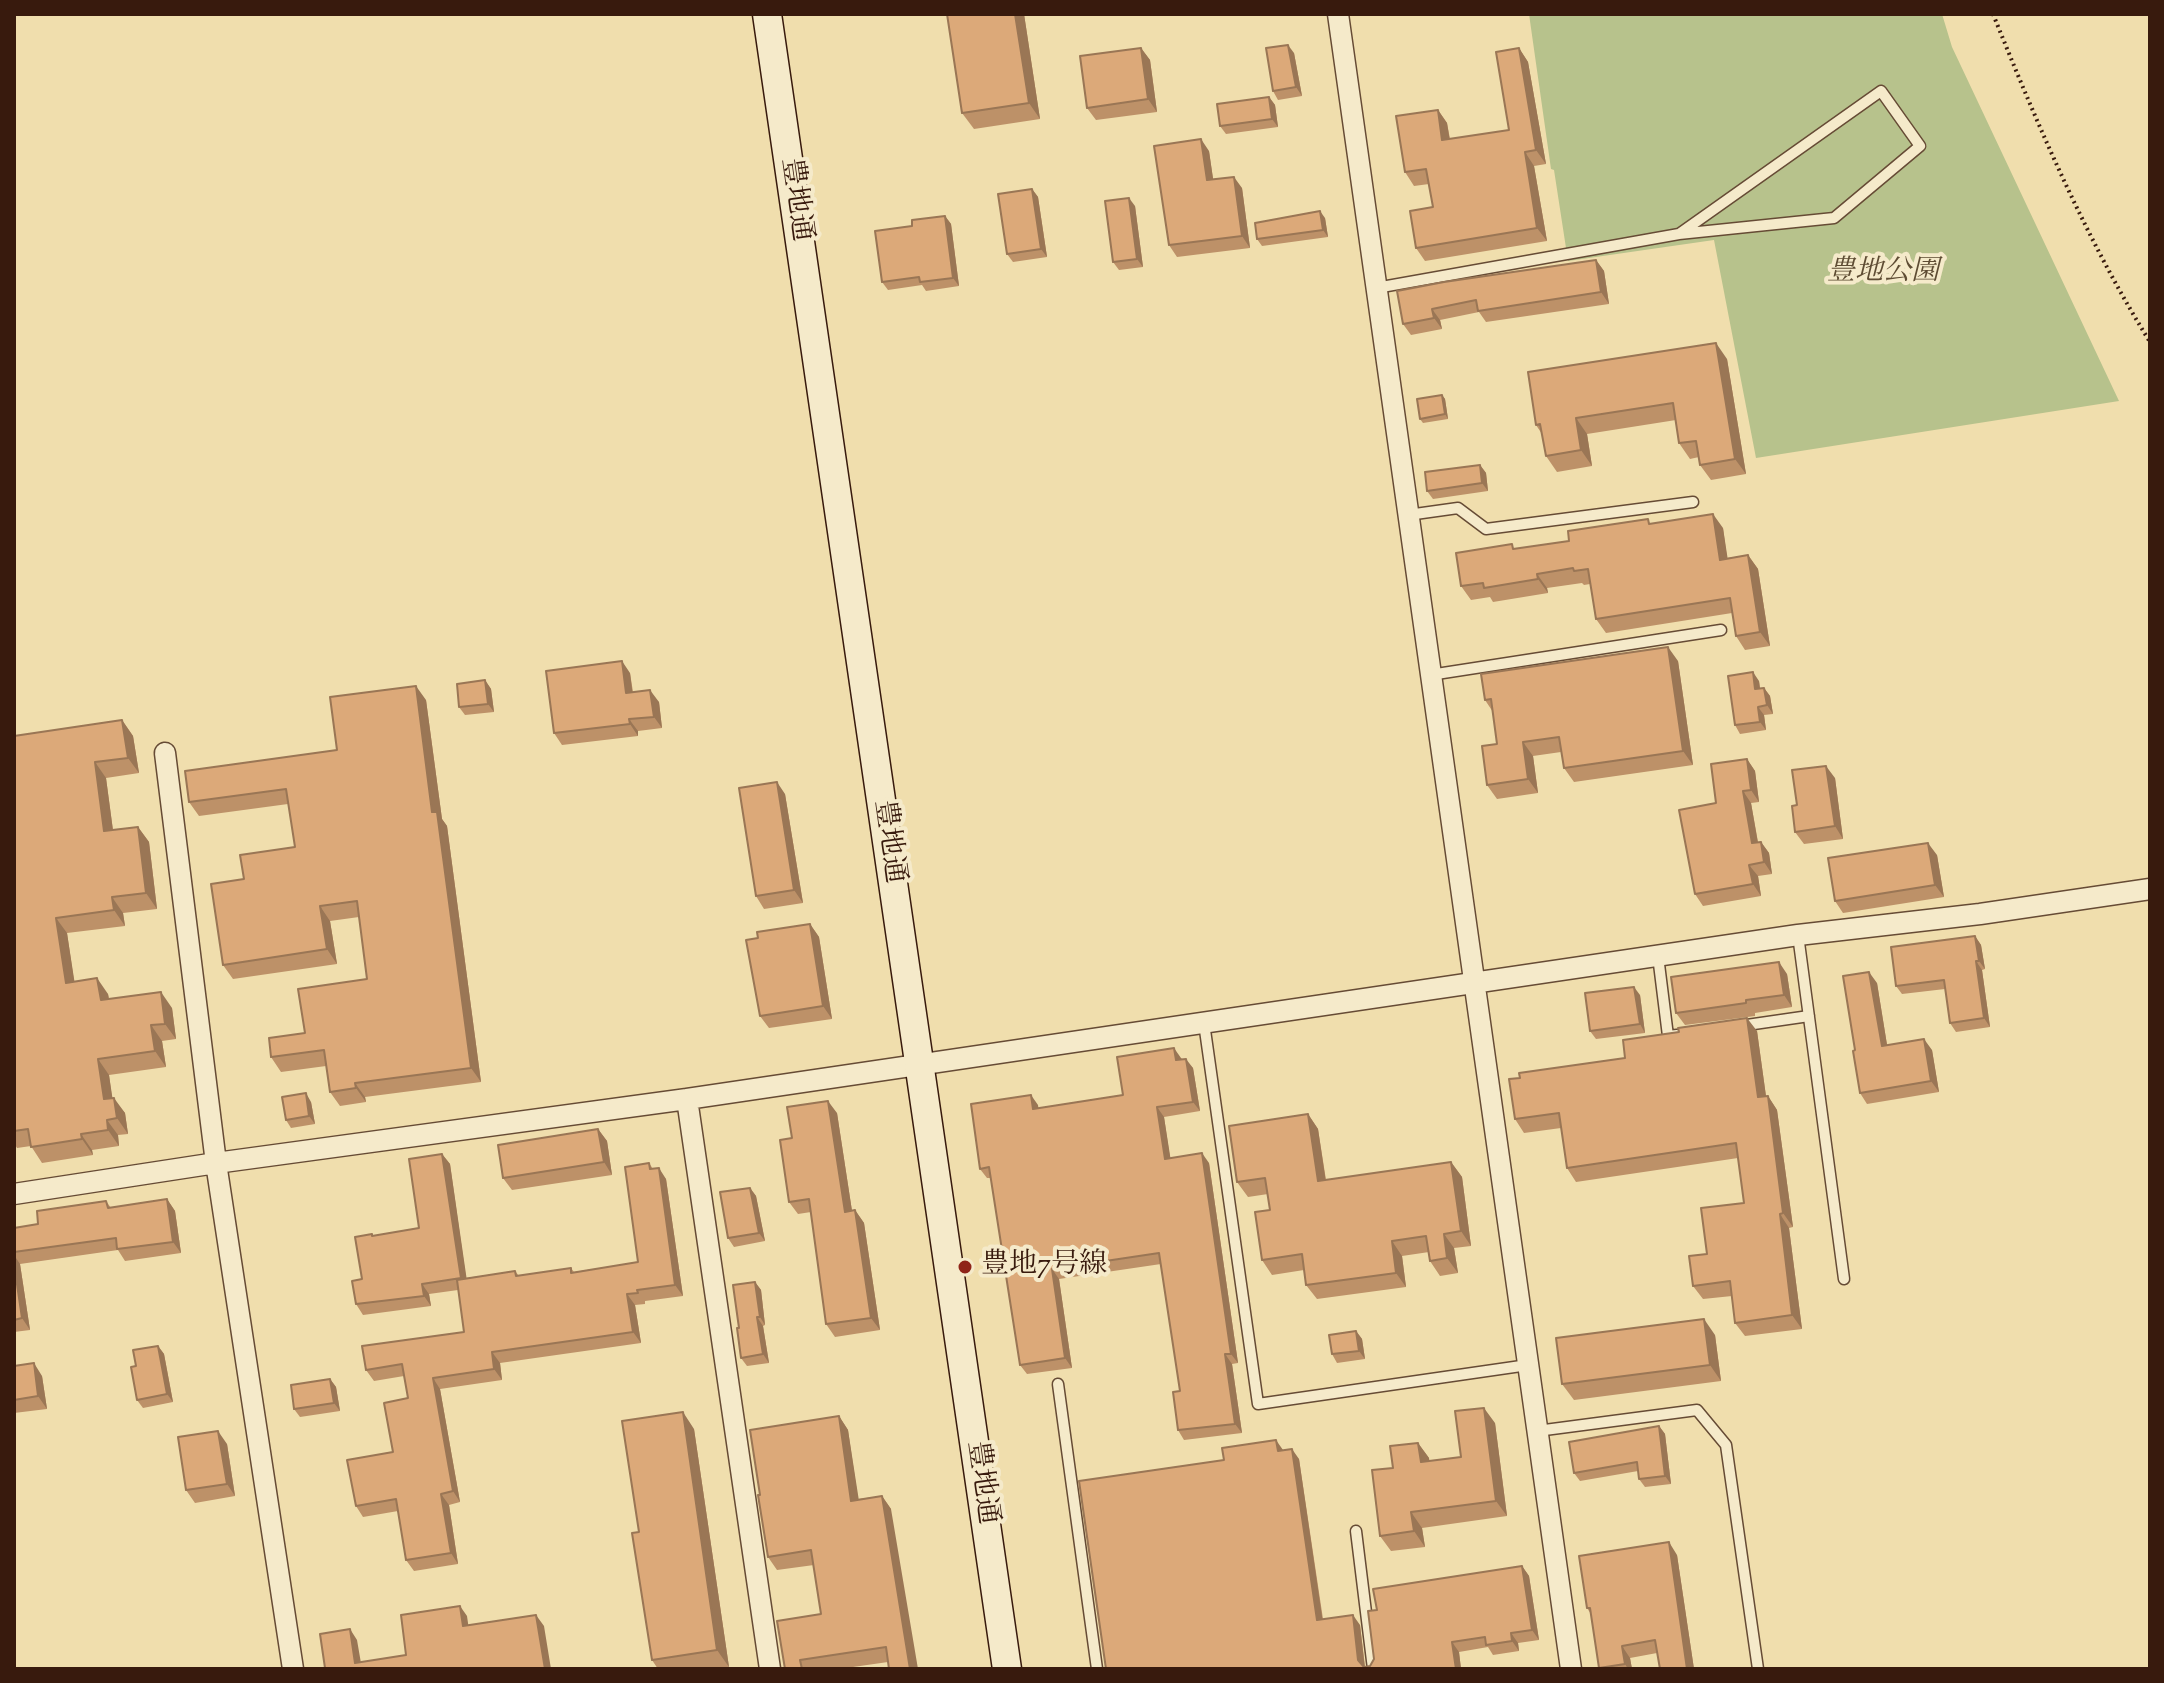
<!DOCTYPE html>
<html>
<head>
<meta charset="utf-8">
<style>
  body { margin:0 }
  #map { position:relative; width:2164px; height:1683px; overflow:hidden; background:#f0dead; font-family:"Sorts Mill Goudy",serif }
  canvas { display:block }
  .frame { position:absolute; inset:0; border:16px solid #381a0d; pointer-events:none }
</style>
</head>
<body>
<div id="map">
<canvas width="2164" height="1683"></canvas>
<div class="frame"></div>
</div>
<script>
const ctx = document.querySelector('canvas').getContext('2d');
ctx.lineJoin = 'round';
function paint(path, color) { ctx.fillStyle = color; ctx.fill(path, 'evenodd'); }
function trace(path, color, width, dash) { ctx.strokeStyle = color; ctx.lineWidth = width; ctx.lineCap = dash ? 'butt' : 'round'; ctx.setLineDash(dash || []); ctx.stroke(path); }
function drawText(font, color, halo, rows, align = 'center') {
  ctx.font = font + ' "Sorts Mill Goudy","Noto Serif JP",serif'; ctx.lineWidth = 8; ctx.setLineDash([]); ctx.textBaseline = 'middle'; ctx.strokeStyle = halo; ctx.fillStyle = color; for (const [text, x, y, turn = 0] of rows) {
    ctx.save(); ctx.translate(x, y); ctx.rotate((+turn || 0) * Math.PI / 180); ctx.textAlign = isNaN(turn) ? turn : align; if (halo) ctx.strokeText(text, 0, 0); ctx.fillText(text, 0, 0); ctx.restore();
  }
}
const green = new Path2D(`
  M1529 14H1942L1952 47 2119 401 1756 458 1714 240 1568 261 1554 170 1551 169Z`);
const path = new Path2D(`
  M1993 14C2038 126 2086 239 2150 342`);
const lane = new Path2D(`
  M1376 288 1679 234 1881 91 1920 146 1834 218 1679 234
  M1408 515 1458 508 1486 529 1693 502
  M1430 675 1721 630
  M1798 935 1844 1279
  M1658 956 1668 1036 1677 1035
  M1204 1023 1258 1404 1528 1365
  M1740 1026 1809 1016
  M1058 1384 1097 1669
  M1537 1431 1697 1410 1726 1445 1758 1669
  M1356 1531 1373 1669`);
const street = new Path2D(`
  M1338 14 1571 1669
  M165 753 216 1163 293 1669
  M687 1099 770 1669
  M14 1194 216 1163 687 1099 1798 935 1980 914 2150 889`);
const secondary = new Path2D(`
  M767 14 1007 1669`);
const wall = new Path2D(`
  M1024 14 1040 119 974 129 962 113Z
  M1141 48 1150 60 1157 112 1096 120 1087 108Z
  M1519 48 1528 62 1546 164 1534 166 1547 241 1425 261 1416 248 1433 207 1429 184 1414 186 1405 172 1438 110 1447 123 1450 139 1509 130Z
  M1294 53 1302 96 1278 100 1273 91Z
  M1269 97 1275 105 1278 127 1226 134 1220 126Z
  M1209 151 1213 179 1242 188 1250 248 1177 257 1169 245Z
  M1032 189 1038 197 1047 257 1013 262 1007 254Z
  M1135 206 1143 267 1119 270 1113 262Z
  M945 216 951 224 959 286 926 291 922 285 888 290 882 282 912 226Z
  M1325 218 1328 237 1262 246 1257 239Z
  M1596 260 1604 271 1609 304 1486 322 1479 312 1440 320 1442 329 1411 335 1403 324 1397 291Z
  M1727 359 1746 474 1711 480 1700 465 1699 457 1690 459 1679 443 1676 420 1587 434 1592 466 1557 472 1546 456 1542 434 1536 425Z
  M1442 395 1445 399 1448 419 1423 423 1420 419Z
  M1480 465 1486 473 1488 491 1433 499 1427 491Z
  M1651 524 1723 528 1727 558 1748 555 1758 569 1770 646 1745 650 1736 636 1732 613 1606 633 1596 619 1590 584 1584 585 1582 583 1547 588 1548 593 1493 602 1490 597 1471 600 1461 586 1515 549 1569 541Z
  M1678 661 1693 765 1574 782 1564 768 1561 752 1533 756 1538 793 1497 799 1487 785 1497 744 1493 712 1485 700Z
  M630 673 633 692 659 702 662 728 638 731V736L562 745 554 733Z
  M485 680 491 689 494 712 465 715 459 707Z
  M1759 681 1760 688H1764L1770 696 1773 714 1764 715 1766 730 1740 734 1735 725Z
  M426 700 442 819 447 826 481 1082 365 1097 366 1102 340 1106 330 1092 326 1066 281 1072 271 1057 305 1033 367 979 359 917 330 921 337 964 233 979 223 965 244 879 295 847 288 804 199 816 189 802 337 750Z
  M122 720 133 736 139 773 106 778 113 830 138 827 149 842 157 909 123 913 125 926 67 933 74 981 108 994 109 999 172 1008 176 1039 162 1041 166 1067 109 1075 112 1098 125 1113 128 1134 118 1135 119 1146 92 1150 93 1155 42 1163 31 1146 17 1148 14 1143V736Z
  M1747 759 1755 771 1759 802 1751 803 1758 842H1761L1769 853 1772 874 1758 876 1761 896 1703 906 1695 894Z
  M1835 778 1843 839 1804 844 1795 832 1797 805Z
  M785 794 803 903 764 909 756 896Z
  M1937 855 1944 897 1843 913 1835 901Z
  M810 924 819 937 832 1019 769 1028 760 1016 758 938Z
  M1975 936 1981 945 1985 969 1982 970 1990 1027 1956 1032 1950 1023 1945 989 1902 994 1896 986Z
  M1787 974 1792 1007 1755 1013V1016L1685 1025 1676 1013Z
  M1877 983 1887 1045 1932 1050 1939 1092 1867 1104 1860 1093 1855 1050Z
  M1640 995 1645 1033 1596 1039 1590 1031Z
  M1757 1031 1766 1096H1768L1777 1110 1793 1227 1789 1228 1802 1329 1745 1336 1735 1323 1732 1296 1703 1299 1693 1286 1744 1203 1738 1158 1576 1182 1567 1168 1561 1128 1524 1133 1515 1119 1625 1058Z
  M1181 1058 1193 1068 1200 1111 1164 1117 1170 1158 1209 1163 1238 1363 1232 1364 1242 1433 1184 1440 1178 1430 1180 1391 1161 1264 1059 1279 1072 1368 1027 1374 1020 1365 991 1178H987L980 1169 1038 1105V1108L1123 1095Z
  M311 1102 315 1124 291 1128 286 1120Z
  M837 1113 852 1211 855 1210 864 1223 880 1330 835 1337 826 1324 811 1212 798 1214 789 1202 792 1138Z
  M1308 1114 1318 1129 1326 1180 1451 1162 1462 1177 1471 1246 1454 1248 1458 1273 1440 1276 1430 1261 1429 1252 1402 1256 1406 1287 1317 1299 1306 1285 1304 1270 1272 1275 1262 1260 1270 1210 1268 1194 1248 1197 1237 1182Z
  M598 1129 607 1141 612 1175 512 1190 503 1178Z
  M442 1154 450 1164 466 1278 515 1271 519 1276 571 1268 574 1272 638 1262 649 1163 653 1169 666 1179 683 1296 645 1301V1304L635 1305 641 1343 500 1363 502 1380 440 1389 460 1502 449 1505 458 1564 414 1571 406 1560 398 1511 363 1517 356 1506 393 1452 408 1398 404 1376 374 1381 366 1370 464 1332 458 1290 429 1294 431 1306 363 1315 356 1304 373 1236 419 1228Z
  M750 1188 756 1196 765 1241 734 1247 728 1238Z
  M167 1199 175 1211 181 1253 125 1261 118 1250 20 1264 30 1330 14 1332V1228L38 1224 106 1201 111 1208Z
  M755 1282 761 1290 765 1325 763 1326 769 1363 747 1366 741 1358 739 1328Z
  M1356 1331 1362 1339 1365 1359 1337 1363 1332 1354Z
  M1715 1335 1721 1381 1574 1400 1562 1384Z
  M158 1346 164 1354 173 1402 143 1408 137 1400 136 1366Z
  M14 1366 42 1376 47 1409 14 1413Z
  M330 1379 336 1387 340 1411 300 1417 294 1409Z
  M839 1416 848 1430 858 1499 882 1496 891 1509 888 1662 839 1669H785L821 1614 814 1565 777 1570 768 1557 760 1495Z
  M1495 1423 1507 1516 1422 1528 1425 1547 1391 1551 1380 1536 1393 1468 1418 1443 1429 1458V1461L1461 1457Z
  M1659 1426 1665 1434 1671 1484 1645 1487 1639 1479 1638 1471 1580 1481 1574 1473Z
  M694 1429 729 1667 714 1669H658L652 1660Z
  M227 1444 235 1496 195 1503 186 1490Z
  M1283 1450 1299 1459 1323 1619 1360 1625 1365 1666H1370L1374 1659 1377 1610 1522 1566 1529 1576 1539 1640 1518 1643 1519 1651 1493 1655 1488 1647 1459 1652 1461 1669H1106L1224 1460Z
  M1677 1555 1694 1669H1660L1657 1653 1630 1658 1632 1669H1600L1591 1614 1587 1608Z`);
const shadedWall = new Path2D(`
  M1015 14H1024L1040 119 1029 103Z
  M1288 45 1294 53 1302 96 1296 87Z
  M1141 48 1150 60 1157 112 1148 99Z
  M1519 48 1528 62 1546 164 1536 150Z
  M1269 97 1275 105 1278 127 1272 119Z
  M1438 110 1447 123 1452 154 1442 140Z
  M1201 139 1209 151 1215 192 1207 180Z
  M1525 152 1534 166 1547 241 1537 228Z
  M1234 177 1242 188 1250 248 1242 236Z
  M1032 189 1038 197 1047 257 1041 249Z
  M1129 198 1135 206 1143 267 1137 259Z
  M1320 211 1325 218 1328 237 1323 230Z
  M945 216 951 224 959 286 953 278Z
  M1596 260 1604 271 1609 304 1601 292Z
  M1432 309 1440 320 1442 329 1434 318Z
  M1716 343 1727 359 1746 474 1735 459Z
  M1442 395 1445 399 1448 419 1445 414Z
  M1576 418 1587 434 1592 466 1581 450Z
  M1480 465 1486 473 1488 491 1482 483Z
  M1713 514 1723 528 1730 574 1720 560Z
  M1748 555 1758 569 1770 646 1760 632Z
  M1537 574 1547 588 1548 593 1538 579Z
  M1668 647 1678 661 1693 765 1683 751Z
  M622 661 630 673 634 705 626 693Z
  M1753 672 1759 681 1761 697 1755 689Z
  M485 680 491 689 494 712 488 704Z
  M416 686 426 700 442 819 447 826 481 1082 471 1068 432 812Z
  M1764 688 1770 696 1773 714 1767 705Z
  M650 690 659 702 662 728 654 717Z
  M1758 707 1764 715 1766 730 1760 722Z
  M629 719 638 731V736L630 724Z
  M122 720 133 736 139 773 128 758Z
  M1523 742 1533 756 1538 793 1528 779Z
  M1747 759 1755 771 1759 802 1751 790Z
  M95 762 106 778 115 846 104 831Z
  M1826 766 1835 778 1843 839 1835 826Z
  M777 782 785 794 803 903 794 890Z
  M1743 791 1751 803 1760 855 1752 843Z
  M138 827 149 842 157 909 146 893Z
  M1761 842 1769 853 1772 874 1764 862Z
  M1928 843 1937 855 1944 897 1935 885Z
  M1749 865 1758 876 1761 896 1753 884Z
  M112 897 123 913 125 926 114 910Z
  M320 906 330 921 337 964 327 949Z
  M56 918 67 933 77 998 66 983Z
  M810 924 819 937 832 1019 823 1006Z
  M1975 936 1981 945 1985 969 1979 961Z
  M1976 961 1982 970 1990 1027 1984 1018Z
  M1779 962 1787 974 1792 1007 1784 995Z
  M1869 972 1877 983 1889 1057 1882 1046Z
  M97 978 108 994 112 1016 101 1000Z
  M1634 987 1640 995 1645 1033 1640 1024Z
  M161 992 172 1008 176 1039 165 1024Z
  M1747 1018 1757 1031 1768 1111 1758 1097Z
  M151 1025 162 1041 166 1067 155 1051Z
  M1924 1039 1932 1050 1939 1092 1931 1081Z
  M1174 1048 1181 1058 1183 1070 1176 1060Z
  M98 1059 109 1075 115 1115 104 1099Z
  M1186 1059 1193 1068 1200 1111 1193 1102Z
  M355 1083 365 1097 366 1102 356 1088Z
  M306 1093 311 1102 315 1124 309 1116Z
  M1031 1095 1038 1105 1040 1119 1033 1109Z
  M1768 1096 1777 1110 1793 1227 1783 1213Z
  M114 1098 125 1113 128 1134 117 1118Z
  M828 1101 837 1113 854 1224 845 1212Z
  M1157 1107 1164 1117 1172 1168 1165 1159Z
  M1308 1114 1318 1129 1328 1196 1318 1181Z
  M107 1120 118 1135 119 1146 108 1130Z
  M598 1129 607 1141 612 1175 604 1162Z
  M81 1134 92 1150 93 1155 82 1139Z
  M1202 1153 1209 1163 1238 1363 1231 1354Z
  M442 1154 450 1164 468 1288 461 1278Z
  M1451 1162 1462 1177 1471 1246 1461 1231Z
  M659 1168 666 1179 683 1296 675 1285Z
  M750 1188 756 1196 765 1241 759 1233Z
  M167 1199 175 1211 181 1253 173 1242Z
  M855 1210 864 1223 880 1330 871 1318Z
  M1780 1214 1789 1228 1802 1329 1792 1315Z
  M1444 1234 1454 1248 1458 1273 1447 1258Z
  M1392 1241 1402 1256 1406 1287 1396 1273Z
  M14 1255 20 1264 30 1330 22 1318 14 1264Z
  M1052 1269 1059 1279 1072 1368 1065 1358Z
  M755 1282 761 1290 765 1325 760 1317Z
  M422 1284 429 1294 431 1306 424 1296Z
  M627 1294 635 1305 641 1343 633 1332Z
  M757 1317 763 1326 769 1363 763 1354Z
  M1704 1319 1715 1335 1721 1381 1710 1365Z
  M1356 1331 1362 1339 1365 1359 1359 1351Z
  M158 1346 164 1354 173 1402 167 1394Z
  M492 1352 500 1363 502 1380 494 1369Z
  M1225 1354 1232 1364 1242 1433 1235 1424Z
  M34 1363 42 1376 47 1409 38 1396Z
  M433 1378 440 1389 460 1502 453 1491Z
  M330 1379 336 1387 340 1411 334 1403Z
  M1484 1408 1495 1423 1507 1516 1496 1501Z
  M683 1412 694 1429 729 1667 717 1650Z
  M839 1416 848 1430 861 1514 851 1501Z
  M1659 1426 1665 1434 1671 1484 1665 1476Z
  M218 1431 227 1444 235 1496 227 1484Z
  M1276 1440 1283 1450 1278 1451Z
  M1418 1443 1429 1458 1432 1478 1421 1462Z
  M1292 1449 1299 1459 1324 1630 1317 1620Z
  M441 1494 449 1505 458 1564 451 1553Z
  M882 1496 891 1509 918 1669H910Z
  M1411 1512 1422 1528 1425 1547 1414 1531Z
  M1669 1542 1677 1555 1694 1669H1687Z
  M1522 1566 1529 1576 1539 1640 1532 1630Z
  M460 1606 467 1616 470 1637 463 1626Z
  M536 1615 544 1626 551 1669H545Z
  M1353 1615 1360 1625 1365 1669 1358 1660Z
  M350 1629 357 1640 362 1669 355 1663Z
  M1511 1633 1518 1643 1519 1651 1512 1641Z
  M1452 1642 1459 1652 1461 1669H1456Z
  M1622 1646 1630 1658 1632 1669H1628L1625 1664Z`);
const building = new Path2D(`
  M947 14H1015L1029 103 962 113Z
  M1288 45 1296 87 1273 91 1266 48Z
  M1141 48 1148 99 1087 108 1080 56Z
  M1519 48 1536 150 1525 152 1537 228 1416 248 1410 211 1433 207 1426 169 1405 172 1396 116 1438 110 1442 140 1509 130 1496 52Z
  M1269 97 1272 119 1220 126 1217 104Z
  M1201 139 1207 180 1234 177 1242 236 1169 245 1154 146Z
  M1032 189 1041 249 1007 254 998 194Z
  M1129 198 1137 259 1113 262 1105 201Z
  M1320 211 1323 230 1257 239 1255 223Z
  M945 216 953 278 920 282 919 277 882 282 875 231 912 226V220Z
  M1596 260 1601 292 1478 311 1476 300 1432 309 1434 318 1403 324 1397 291 1444 282Z
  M1716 343 1735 459 1700 465 1696 441 1679 443 1673 403 1576 418 1581 450 1546 456 1540 424 1536 425 1528 372Z
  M1442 395 1445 414 1420 419 1417 399Z
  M1480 465 1482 483 1427 491 1425 472Z
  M1713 514 1720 560 1748 555 1760 632 1736 636 1730 598 1596 619 1588 569 1574 571 1573 568 1537 574 1538 579 1484 588 1483 583 1461 586 1456 553 1512 544 1513 549 1569 541 1568 531 1648 519 1649 524Z
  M1668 647 1683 751 1564 768 1559 737 1523 742 1528 779 1487 785 1482 746 1497 744 1491 699 1485 700 1481 674Z
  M622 661 626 693 650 690 654 717 629 719 630 724 554 733 546 671Z
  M1753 672 1755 689 1764 688 1767 705 1758 707 1760 722 1735 725 1728 676Z
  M485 680 488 704 459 707 457 684Z
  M416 686 432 812H437L471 1068 355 1083 356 1088 330 1092 324 1050 271 1057 269 1038 305 1033 298 989 367 979 357 901 320 906 327 949 223 965 211 884 244 879 240 855 295 847 286 789 189 802 185 771 337 750 330 697Z
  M122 720 128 758 95 762 104 831 138 827 146 893 112 897 114 910 56 918 66 983 97 978 101 1000 161 992 165 1024 151 1025 155 1051 98 1059 104 1099 114 1098 117 1118 107 1120 108 1130 81 1134 82 1139 31 1147 28 1129 14 1131V736Z
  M1747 759 1751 790 1743 791 1752 843 1761 842 1764 862 1749 865 1753 884 1695 894 1679 810 1716 803 1711 764Z
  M1826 766 1835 826 1795 832 1792 806 1797 805 1792 770Z
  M777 782 794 890 756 896 739 788Z
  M1928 843 1935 885 1835 901 1828 858Z
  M810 924 823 1006 760 1016 746 940 758 938 757 932Z
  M1975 936 1979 961H1976L1984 1018 1950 1023 1944 980 1896 986 1891 947Z
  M1779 962 1784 995 1746 1000V1003L1676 1013 1671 977Z
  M1869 972 1882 1046 1924 1039 1931 1081 1860 1093 1853 1051 1855 1050 1843 976Z
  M1634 987 1640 1024 1590 1031 1585 993Z
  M1747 1018 1758 1097 1768 1096 1783 1213 1780 1214 1792 1315 1735 1323 1730 1281 1693 1286 1689 1256 1707 1254 1701 1208 1744 1203 1736 1143 1567 1168 1559 1113 1515 1119 1509 1079 1520 1078 1519 1073 1625 1058 1623 1040 1679 1032 1678 1028Z
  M1174 1048 1176 1060 1186 1059 1193 1102 1157 1107 1165 1159 1202 1153 1231 1354H1225L1235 1424 1178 1430 1173 1392 1180 1391 1159 1253 1052 1269 1065 1358 1020 1365 989 1167 980 1169 971 1104 1031 1095 1033 1109 1123 1095 1117 1057Z
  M306 1093 309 1116 286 1120 282 1097Z
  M828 1101 845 1212 855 1210 871 1318 826 1324 809 1199 789 1202 780 1140 792 1138 787 1107Z
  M1308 1114 1318 1181 1451 1162 1461 1231 1444 1234 1447 1258 1430 1261 1426 1236 1392 1241 1396 1273 1306 1285 1302 1254 1262 1260 1255 1212 1270 1210 1265 1178 1237 1182 1229 1126Z
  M598 1129 604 1162 503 1178 498 1145Z
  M442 1154 461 1278 422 1284 424 1296 356 1304 352 1281 362 1279 355 1237 372 1234V1236L419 1228 409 1159Z
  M649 1163 650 1169 659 1168 675 1285 637 1290 638 1293 627 1294 633 1332 492 1352 494 1369 433 1378 453 1491 441 1494 451 1553 406 1560 396 1499 356 1506 347 1460 393 1452 384 1403 408 1398 402 1364 366 1370 362 1346 464 1332 457 1280 515 1271 516 1276 571 1268V1273L638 1262 625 1167Z
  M750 1188 759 1233 728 1238 720 1192Z
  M167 1199 173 1242 117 1249 116 1238 14 1252V1228L38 1224 37 1211 106 1201 108 1208Z
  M14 1264 22 1318 14 1320Z
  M755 1282 760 1317H757L763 1354 741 1358 737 1328H739L733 1285Z
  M1704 1319 1710 1365 1562 1384 1556 1338Z
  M1356 1331 1359 1351 1332 1354 1329 1335Z
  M158 1346 167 1394 137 1400 131 1367 136 1366 133 1350Z
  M34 1363 38 1396 14 1400V1366Z
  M330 1379 334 1403 294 1409 291 1385Z
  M1484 1408 1496 1501 1411 1512 1414 1531 1380 1536 1372 1470 1393 1468 1390 1446 1418 1443 1421 1462 1461 1457 1455 1411Z
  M683 1412 717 1650 652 1660 632 1533 639 1532 622 1421Z
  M839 1416 851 1501 882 1496 910 1669H889L886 1647 800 1660 802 1669H785L777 1621 821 1614 811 1550 768 1557 758 1495H760L750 1430Z
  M1659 1426 1665 1476 1639 1479 1637 1462 1574 1473 1569 1442Z
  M218 1431 227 1484 186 1490 178 1437Z
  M1276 1440 1278 1451 1292 1449 1317 1620 1353 1615 1358 1660 1364 1667 1370 1666 1374 1659 1368 1611 1377 1610 1373 1589 1522 1566 1532 1630 1511 1633 1512 1641 1486 1645 1485 1637 1452 1642 1456 1669H1106L1079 1481 1224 1460 1222 1448Z
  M1669 1542 1687 1669H1660L1655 1640 1622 1646 1625 1664 1599 1668 1590 1608H1587L1579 1556Z
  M460 1606 463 1626 536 1615 545 1669H453L452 1668 319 1669 325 1668 320 1634 350 1629 355 1663 406 1655 401 1615Z`);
const markers = [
  [965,1267,8,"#8f2418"]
];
const streetNames = [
  ["豊地通",794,200,82],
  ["豊地通",887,842,82],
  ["豊地通",980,1483,82]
];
const parkNames = [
  ["豊地公園",1883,274]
];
const poiNames = [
  ["豊地7号線",981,1267]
];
paint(green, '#b7c28c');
trace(lane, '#664b35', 13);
trace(street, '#664b35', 23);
trace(secondary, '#381a0d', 31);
trace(path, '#381a0d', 4, [2, 4]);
trace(lane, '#f5eaca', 10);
trace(street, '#f5eaca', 20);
trace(secondary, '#f5eaca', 28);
paint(wall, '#bd9168');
paint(shadedWall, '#9a7655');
paint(building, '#dca979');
trace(building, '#9a7655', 2);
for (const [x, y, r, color] of markers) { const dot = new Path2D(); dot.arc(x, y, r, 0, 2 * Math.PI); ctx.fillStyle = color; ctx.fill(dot); trace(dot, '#f5eaca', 3); }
drawText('28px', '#381a0d', '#f5eaca', streetNames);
drawText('italic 28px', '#5e4c33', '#f5eaca', parkNames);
drawText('28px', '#381a0d', '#f5eaca', poiNames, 'left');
</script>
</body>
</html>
